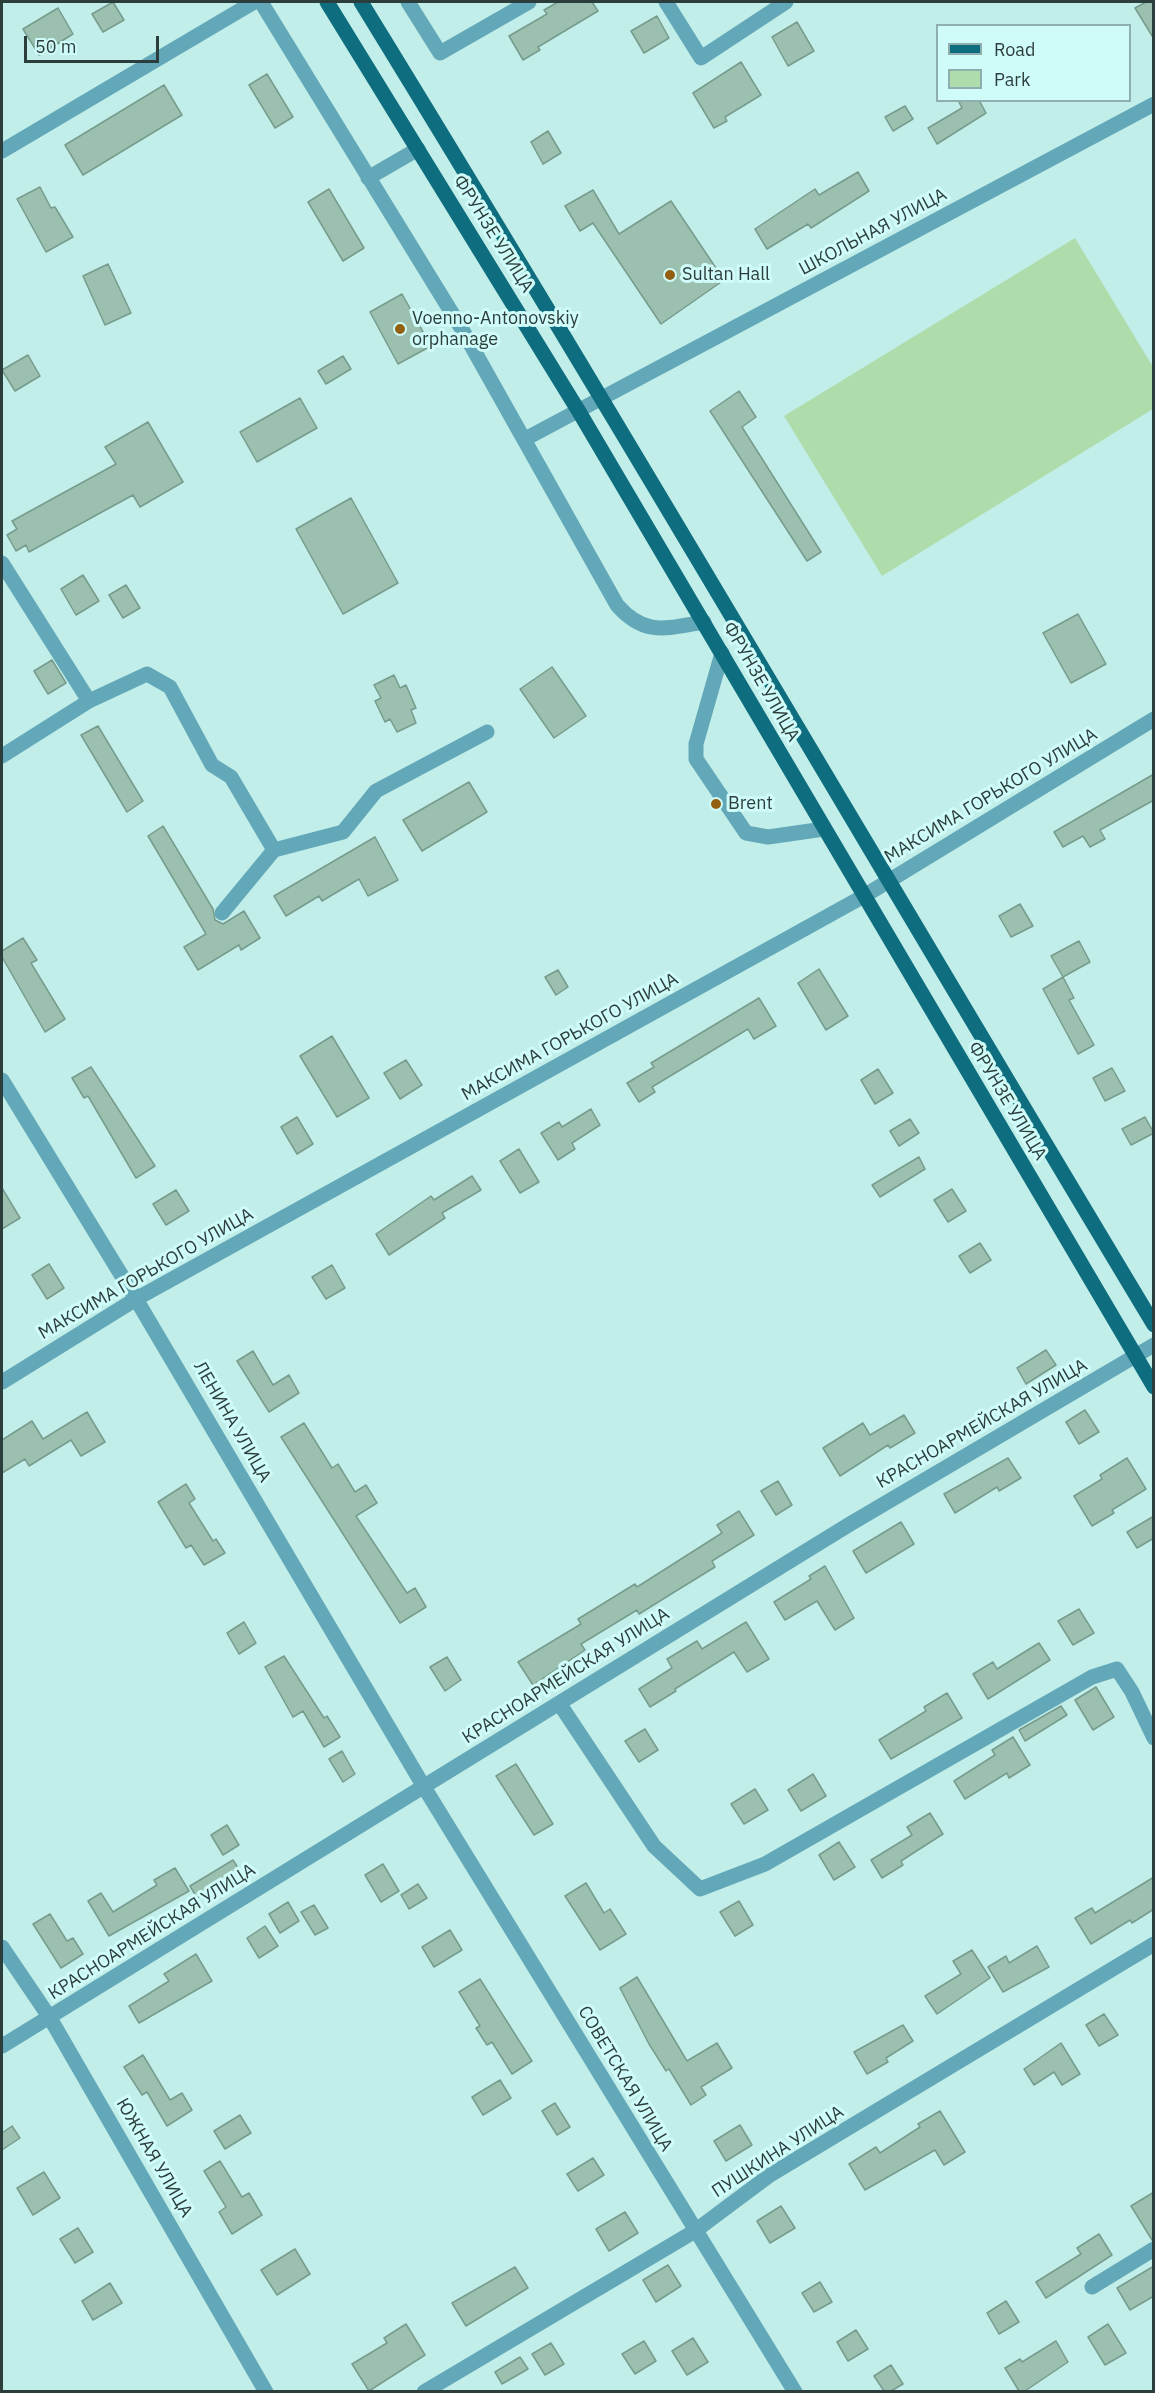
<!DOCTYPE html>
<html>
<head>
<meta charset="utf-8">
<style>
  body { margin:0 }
  #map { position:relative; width:1155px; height:2393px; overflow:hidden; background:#c2eeea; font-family:"IBM Plex Sans",sans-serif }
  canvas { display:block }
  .frame { position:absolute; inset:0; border:3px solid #2c3e3c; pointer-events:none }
  .legend { position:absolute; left:936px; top:24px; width:195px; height:78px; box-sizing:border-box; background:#cffbf8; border:2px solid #8eafad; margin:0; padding:8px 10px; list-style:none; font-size:18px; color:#2c3e3c }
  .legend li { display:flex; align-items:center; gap:12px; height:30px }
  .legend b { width:30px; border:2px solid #8eafad }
  .scale { position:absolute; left:24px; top:36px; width:135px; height:27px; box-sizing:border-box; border:3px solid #2c3e3c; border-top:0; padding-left:8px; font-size:18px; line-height:21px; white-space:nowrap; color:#2c3e3c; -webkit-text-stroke:4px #cffbf8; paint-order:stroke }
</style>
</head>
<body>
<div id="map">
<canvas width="1155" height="2393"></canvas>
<div class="frame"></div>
<ul class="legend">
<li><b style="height:8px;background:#0e6d7e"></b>Road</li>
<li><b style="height:16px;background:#aedcab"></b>Park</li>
</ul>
<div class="scale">50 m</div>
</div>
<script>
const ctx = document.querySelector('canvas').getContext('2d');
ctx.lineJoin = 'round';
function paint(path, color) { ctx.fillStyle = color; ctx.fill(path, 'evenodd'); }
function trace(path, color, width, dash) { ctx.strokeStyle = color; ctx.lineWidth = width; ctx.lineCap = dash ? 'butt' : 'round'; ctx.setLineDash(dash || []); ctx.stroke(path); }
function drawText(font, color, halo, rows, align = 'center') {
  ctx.font = font + ' "IBM Plex Sans",sans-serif'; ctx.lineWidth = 6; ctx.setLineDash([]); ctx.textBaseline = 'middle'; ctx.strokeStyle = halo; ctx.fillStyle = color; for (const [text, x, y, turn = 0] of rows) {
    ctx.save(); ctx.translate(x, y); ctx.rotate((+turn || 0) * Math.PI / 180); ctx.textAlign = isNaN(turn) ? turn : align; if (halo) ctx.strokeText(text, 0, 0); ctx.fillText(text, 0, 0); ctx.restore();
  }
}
const green = new Path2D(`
  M1075 238 1153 367V409L882 576 784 416Z`);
const building = new Path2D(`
  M113 2 124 20 103 32 92 14Z
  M558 2H592L598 11 538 47 540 50 523 60 509 36 547 14 544 10Z
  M1146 2H1154V39L1135 8Z
  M58 8 73 34 39 55 23 29Z
  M657 16 669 38 644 53 631 31Z
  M797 22 814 51 788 66 772 37Z
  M741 62 761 95 725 117 727 121 714 128 693 93Z
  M267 74 293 117 275 128 249 85Z
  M164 85 182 115 83 175 65 145Z
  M958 100H979L986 113 937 144 928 128 962 108Z
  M905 106 913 119 893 131 885 117Z
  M548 131 561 153 543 164 531 142Z
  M858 172 869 191 811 228 808 224 767 249 755 229 815 189 819 195Z
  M40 187 51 208 55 207 73 237 46 252 17 199Z
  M329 189 364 248 343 261 308 202Z
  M593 190 619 234 671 201 724 280 661 324 593 223 580 231 565 206Z
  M108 264 131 313 105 325 83 276Z
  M402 294 431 346 398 364 370 312Z
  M28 355 40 376 15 391 2 370Z
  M343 356 351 369 326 384 318 371Z
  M739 391 756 417 742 427 821 552 807 561 710 411Z
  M300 398 317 428 257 462 240 432Z
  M148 422 183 482 140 507 133 495 29 552 26 545 16 551 7 535 17 529 12 521 116 464 105 447Z
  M351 498 398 583 343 614 296 529Z
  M83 575 99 601 76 615 61 589Z
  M126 585 140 608 123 618 109 595Z
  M1078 614 1106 664 1071 683 1043 633Z
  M52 660 66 683 48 694 34 671Z
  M552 667 586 716 554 738 520 689Z
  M394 675 400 688 406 685 416 708 411 710 416 723 397 732 390 719 385 722 375 701 381 698 374 685Z
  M98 726 143 801 127 812 81 735Z
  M1154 774V800L1100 830 1105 839 1090 847 1083 836 1063 847 1054 832Z
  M469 782 487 812 422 851 403 820Z
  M163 826 213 909 215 920 223 924 244 911 260 938 241 950 239 945 198 970 184 947 206 934 148 836Z
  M375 837 398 880 368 896 359 879 322 901 319 896 286 916 274 896Z
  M1020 904 1033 926 1011 937 999 916Z
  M23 938 37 960 31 963 65 1019 45 1032 2 957V951Z
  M1079 941 1090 962 1063 977 1051 956Z
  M819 969 848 1016 826 1030 798 983Z
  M558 970 568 987 556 995 545 977Z
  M1063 977 1074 998 1069 1000 1094 1045 1078 1054 1043 989Z
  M759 998 776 1026 754 1039 748 1029 652 1087 655 1092 639 1102 627 1083 654 1067 651 1063Z
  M332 1036 369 1098 337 1117 300 1056Z
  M406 1060 422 1085 400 1099 384 1073Z
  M91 1067 155 1166 136 1178 88 1096 84 1098 72 1078Z
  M1112 1068 1125 1091 1105 1101 1093 1078Z
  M878 1069 893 1093 875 1104 861 1080Z
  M591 1109 600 1125 572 1143 575 1149 558 1160 541 1133 559 1122 562 1127Z
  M297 1117 313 1144 297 1154 281 1127Z
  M1145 1117 1154 1133 1131 1145 1122 1129Z
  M910 1119 919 1133 899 1146 890 1131Z
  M519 1149 539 1182 520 1193 500 1161Z
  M919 1157 925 1169 880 1197 872 1185Z
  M472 1176 481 1190 442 1213 445 1218 389 1255 376 1234 431 1196 434 1200Z
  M2 1188 20 1218 2 1229Z
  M952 1189 966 1211 948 1222 934 1200Z
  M176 1190 189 1211 166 1225 153 1204Z
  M980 1243 991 1260 970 1273 959 1256Z
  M49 1264 64 1288 47 1299 32 1275Z
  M332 1265 345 1288 326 1299 312 1277Z
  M1046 1350 1056 1365 1026 1384 1017 1368Z
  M253 1351 273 1385 289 1375 299 1393 269 1412 237 1361Z
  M1085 1410 1099 1432 1079 1444 1066 1422Z
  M87 1412 105 1442 81 1456 71 1440 29 1466 25 1459 2 1473V1440L32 1421 43 1439Z
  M904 1415 915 1433 890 1448 888 1445 840 1476 823 1448 863 1423 870 1435Z
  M304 1423 332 1468 338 1464 355 1492 366 1485 377 1503 356 1516 407 1593 415 1588 426 1607 400 1623 281 1437Z
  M1008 1458 1021 1478 999 1491 997 1487 955 1513 944 1494Z
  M1127 1458 1146 1489 1112 1510 1114 1513 1092 1526 1074 1496 1102 1479 1100 1475Z
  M778 1481 792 1505 776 1515 761 1491Z
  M186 1484 195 1499 189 1503 213 1541 216 1539 225 1553 204 1565 191 1545 186 1548 158 1502Z
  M739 1511 754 1535 712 1561 715 1567 676 1591 639 1614 637 1610 581 1644 585 1650 533 1685 518 1662 581 1624 578 1619 635 1584 637 1587 722 1533 717 1525Z
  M1154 1516V1538L1137 1548 1127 1532Z
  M901 1522 914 1544 866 1573 853 1551Z
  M825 1566 854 1618 835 1630 817 1601 785 1620 774 1602 811 1579 809 1576Z
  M1079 1609 1094 1633 1073 1645 1058 1621Z
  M244 1622 256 1643 239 1654 227 1633Z
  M746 1622 769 1659 747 1672 734 1652 675 1689 676 1691 650 1707 639 1689 672 1668 667 1659 697 1641 702 1649Z
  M1039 1643 1050 1660 988 1699 973 1674 993 1662 997 1669Z
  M284 1656 324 1718 327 1716 340 1737 324 1747 303 1711 293 1717 265 1667Z
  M447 1657 461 1680 445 1691 430 1667Z
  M1096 1687 1114 1717 1093 1730 1075 1700Z
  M947 1693 962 1718 891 1759 879 1740 926 1711 924 1707Z
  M1061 1706 1067 1715 1025 1741 1019 1730Z
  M645 1729 658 1750 639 1762 625 1741Z
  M1013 1737 1030 1765 1009 1778 1007 1773 965 1799 954 1781 995 1755 992 1750Z
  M342 1751 355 1774 343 1782 329 1759Z
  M516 1764 553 1824 534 1835 496 1776Z
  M813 1774 826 1796 801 1811 788 1790Z
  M755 1789 768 1810 744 1824 731 1804Z
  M930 1813 943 1834 901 1861 903 1865 882 1878 871 1860 912 1835 907 1827Z
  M227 1825 239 1845 223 1855 211 1835Z
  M839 1842 855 1867 834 1880 819 1855Z
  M233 1860 240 1871 197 1898 190 1886Z
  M383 1864 399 1891 381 1902 365 1875Z
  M175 1868 189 1891 109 1936 88 1901 101 1893 113 1912 157 1885 154 1880Z
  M1154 1877V1909L1132 1923 1130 1920 1091 1944 1075 1918 1092 1908 1095 1913Z
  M586 1883 604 1913 610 1909 626 1934 600 1950 565 1896Z
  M418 1884 427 1898 409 1909 401 1895Z
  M739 1901 753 1925 735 1936 720 1912Z
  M288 1902 299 1921 280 1933 269 1914Z
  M314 1905 328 1928 315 1935 301 1912Z
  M50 1914 67 1941 73 1938 83 1954 61 1968 33 1924Z
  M265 1926 278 1946 259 1958 247 1938Z
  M450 1930 462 1950 434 1967 422 1947Z
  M1037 1946 1049 1967 1003 1992 988 1967 1006 1956 1009 1963Z
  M972 1950 990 1978 937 2014 925 1996 961 1974 953 1961Z
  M196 1954 212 1981 139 2023 129 2006 169 1981 164 1974Z
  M637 1977 687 2061 717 2043 732 2068 701 2087 706 2095 691 2105 669 2069 666 2071 649 2044 620 1988Z
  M480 1979 532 2061 512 2074 492 2042 487 2045 476 2028 480 2026 459 1992Z
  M1104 2014 1118 2035 1099 2046 1086 2025Z
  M903 2025 913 2041 886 2058 888 2062 867 2074 854 2052Z
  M1061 2043 1080 2074 1062 2085 1054 2072 1034 2085 1024 2069Z
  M143 2055 170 2100 182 2093 192 2110 167 2126 147 2092 142 2095 124 2067Z
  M500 2080 511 2098 483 2115 472 2097Z
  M555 2103 570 2127 557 2135 542 2111Z
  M940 2111 965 2152 944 2165 935 2150 865 2190 849 2164 876 2147 880 2153 920 2127 918 2124Z
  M240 2115 251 2133 225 2149 214 2131Z
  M740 2125 752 2145 726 2161 714 2141Z
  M12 2126 20 2138 2 2150V2133Z
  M593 2158 604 2175 578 2191 567 2174Z
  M220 2161 242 2197 249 2193 262 2215 232 2234 219 2212 226 2207 204 2171Z
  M44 2172 60 2198 33 2215 17 2188Z
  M1154 2192V2239L1152 2240 1131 2206Z
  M781 2206 795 2228 770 2243 757 2221Z
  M625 2212 638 2233 609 2251 596 2229Z
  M78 2228 93 2252 75 2263 60 2239Z
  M1099 2234 1112 2255 1046 2298 1036 2282 1081 2254 1077 2248Z
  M295 2249 310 2274 277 2295 261 2270Z
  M668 2265 681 2286 656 2302 643 2280Z
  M1154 2266V2296L1130 2310 1117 2288Z
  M515 2267 528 2288 466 2326 452 2303Z
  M820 2282 832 2302 814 2312 802 2293Z
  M110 2283 122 2303 93 2320 82 2301Z
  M1006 2301 1019 2322 999 2334 987 2313Z
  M406 2324 425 2355 369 2391 352 2364 387 2343 384 2338Z
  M1108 2324 1126 2353 1105 2365 1088 2337Z
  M856 2330 868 2349 848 2361 837 2342Z
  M693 2338 708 2362 687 2375 672 2351Z
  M644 2341 656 2361 635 2374 622 2354Z
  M1056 2341 1068 2362 1025 2391H1019L1005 2368 1020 2359 1022 2362Z
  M551 2343 564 2364 545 2375 532 2354Z
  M520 2357 528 2369 502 2384 495 2372Z
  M891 2365 903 2384 891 2391H884L874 2376Z`);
const minor = new Path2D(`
  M261 2 463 331 617 605C645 637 666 628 704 622
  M408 2 440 53 529 2
  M666 2 701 58 786 2
  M2 151 254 2
  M368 178 418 149
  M525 439 1154 104
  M2 563 89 701
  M722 653 696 744V759L746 833 768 837 824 829
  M2 756 89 701 147 674 170 687 212 765 231 777 274 850 222 913
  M274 850 343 832 376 791 487 732
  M2 1080 136 1299 424 1787 795 2392
  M2 1382 136 1299 864 896 1154 719
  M559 1703 654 1846 700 1889 765 1864 1092 1677 1117 1669 1132 1692 1154 1738
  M2 1947 50 2018 266 2392
  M2 2046 850 1524 1154 1345
  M1092 2287 1154 2249
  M424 2392 695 2231 770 2175 1154 1944`);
const major = new Path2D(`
  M327 2 578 410 1154 1387
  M361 2C630 440 889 884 1154 1325`);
const markers = [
  [670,275,6,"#936011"],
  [400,329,6,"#936011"],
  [716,804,6,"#936011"]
];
const streetNames = [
  ["ШКОЛЬНАЯ УЛИЦА",873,232,-28],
  ["ФРУНЗЕ УЛИЦА",493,234,58],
  ["ФРУНЗЕ УЛИЦА",761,682,60],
  ["МАКСИМА ГОРЬКОГО УЛИЦА",991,796,-31],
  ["МАКСИМА ГОРЬКОГО УЛИЦА",570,1037,-29],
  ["ФРУНЗЕ УЛИЦА",1007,1101,59],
  ["МАКСИМА ГОРЬКОГО УЛИЦА",146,1274,-30],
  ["ЛЕНИНА УЛИЦА",232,1422,60],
  ["КРАСНОАРМЕЙСКАЯ УЛИЦА",982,1424,-30],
  ["КРАСНОАРМЕЙСКАЯ УЛИЦА",566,1676,-32],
  ["КРАСНОАРМЕЙСКАЯ УЛИЦА",152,1932,-32],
  ["СОВЕТСКАЯ УЛИЦА",625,2079,59],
  ["ПУШКИНА УЛИЦА",778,2152,-33],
  ["ЮЖНАЯ УЛИЦА",154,2158,60]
];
const poiNames = [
  ["Sultan Hall",682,275],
  ["Voenno-Antonovskiy",412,319],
  ["orphanage",412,340],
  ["Brent",728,804]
];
paint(green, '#aedcab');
paint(building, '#9bc0b0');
trace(building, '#779b8c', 1.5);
trace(minor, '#63a8b8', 15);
trace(major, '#0e6d7e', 15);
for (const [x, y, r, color] of markers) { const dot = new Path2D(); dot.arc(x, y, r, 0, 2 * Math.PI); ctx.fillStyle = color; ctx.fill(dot); trace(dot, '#cffbf8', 2); }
drawText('18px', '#2c3e3c', '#cffbf8', streetNames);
drawText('18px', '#2c3e3c', '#cffbf8', poiNames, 'left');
</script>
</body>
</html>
